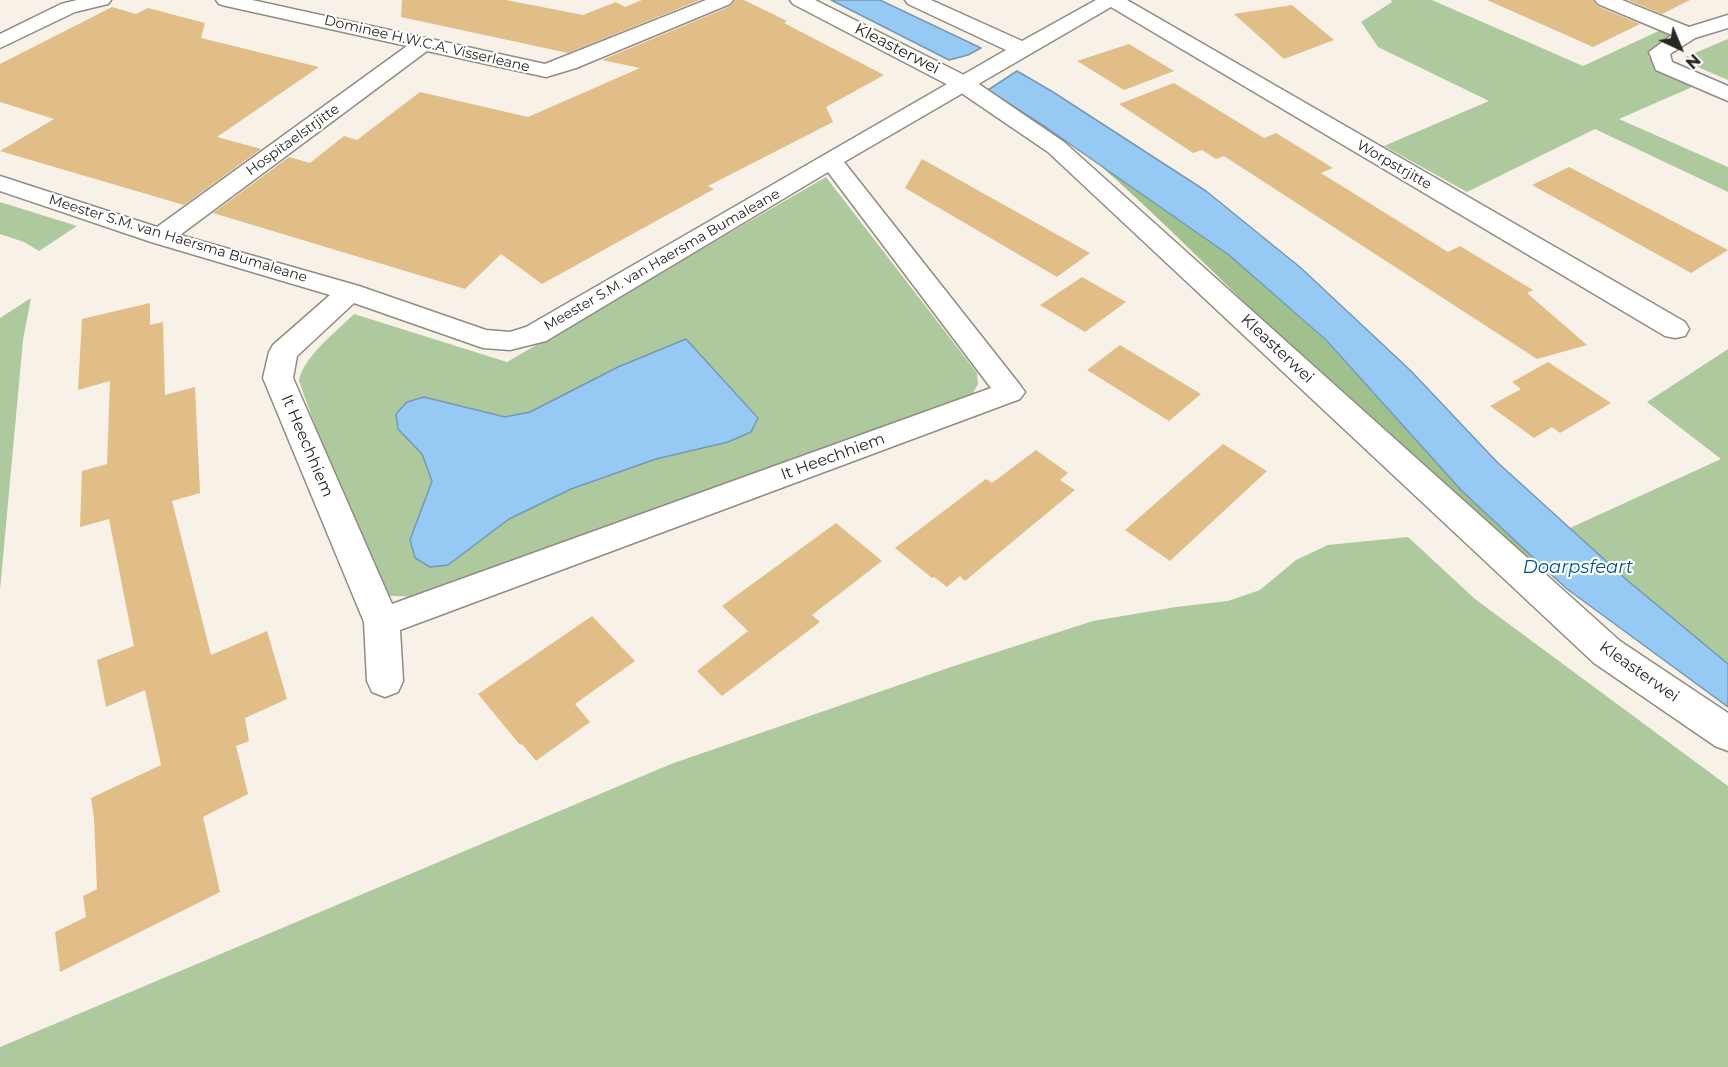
<!DOCTYPE html>
<html>
<head>
<meta charset="utf-8">
<style>
  body { margin:0 }
  #map { position:relative; width:1728px; height:1067px; overflow:hidden; background:#f8f1e8; font-family:Montserrat,sans-serif }
  canvas { display:block }
  .north { position:absolute; left:1650px; top:18px; width:60px; height:60px; -webkit-text-stroke:4px #fff; paint-order:stroke; rotate:136deg; font-size:16px; font-weight:700; line-height:24px; text-align:center; color:#282623 }
  .north::after { content:''; display:block; margin:auto; width:21px; height:27px; background:#282623; clip-path:polygon(50% 0,100% 100%,50% 72%,0 100%) }
</style>
</head>
<body>
<div id="map">
<canvas width="1728" height="1067"></canvas>
<div class="north">N</div>
</div>
<script>
const ctx = document.querySelector('canvas').getContext('2d');
ctx.lineJoin = 'round';
function paint(path, color) { ctx.fillStyle = color; ctx.fill(path, 'evenodd'); }
function trace(path, color, width, dash) { ctx.strokeStyle = color; ctx.lineWidth = width; ctx.lineCap = dash ? 'butt' : 'round'; ctx.setLineDash(dash || []); ctx.stroke(path); }
function drawText(font, color, halo, rows, align = 'center') {
  ctx.font = font + ' Montserrat,sans-serif'; ctx.lineWidth = 4.5; ctx.setLineDash([]); ctx.textBaseline = 'middle'; ctx.strokeStyle = halo; ctx.fillStyle = color; for (const [text, x, y, turn = 0] of rows) {
    ctx.save(); ctx.translate(x, y); ctx.rotate((+turn || 0) * Math.PI / 180); ctx.textAlign = isNaN(turn) ? turn : align; if (halo) ctx.strokeText(text, 0, 0); ctx.fillText(text, 0, 0); ctx.restore();
  }
}
const green = new Path2D(`
  M1391 0H1432L1583 66 1663 29 1676 38 1648 56 1659 67 1699 84 1619 119 1728 167V192L1595 129 1467 192 1384 146 1489 101 1378 47 1361 22 1392 2Z
  M1728 39V80L1693 65 1685 57Z
  M826 177 977 373 978 384 973 393 433 598 376 595 299 381C302 358 337 331 354 314L507 362ZM686 339 758 417 750 432 728 442 656 459 572 489 509 519 448 565 410 540 432 481 422 454 398 429 486 412 506 417 530 412 618 367Z
  M0 202 77 226 39 251 24 242 0 234Z
  M31 298 23 340 0 590V318Z
  M1728 349V664L1628 581 1570 528 1721 459 1647 402Z
  M1408 537 1475 599 1728 786V1067H0V1047L671 764 954 666 1093 621 1176 607 1228 601 1260 590 1296 560 1328 545Z`);
const forest = new Path2D(`
  M1094 160 1229 255 1325 340 1462 491 1567 589C1473 512 1381 433 1293 349 1226 286 1163 220 1094 160Z`);
const water = new Path2D(`
  M831 0H880L981 48 968 55 949 60Z
  M1017 71 1053 92 1206 191 1301 268 1411 371 1497 462 1628 581 1728 664V707L1567 589 1462 491 1326 340 1229 255 1047 128 988 90Z
  M686 339 758 418 751 432 728 442 656 459 571 489 509 519 448 565 430 567 415 558 410 540 432 481 422 454 398 429 396 414 407 402 424 397 505 417 530 412 618 367Z`);
const building = new Path2D(`
  M402 0H506L583 15 616 2 625 7 642 0H700L568 53 401 17Z
  M735 0H744L787 21 784 23 884 75 826 107 833 122 708 186 714 189 542 284 501 254 465 289 213 213 289 157 310 163 344 136 357 140 420 92 528 117 640 68 602 60 731 6Z
  M1487 0H1593L1597 6 1640 24 1593 47Z
  M1628 0H1690L1662 14Z
  M1292 5 1334 40 1284 59 1234 14Z
  M112 7 136 14 148 8 205 23 201 38 319 67 217 137 261 149 184 205 0 151 54 119 0 102V64Z
  M1129 44 1174 71 1124 90 1077 61Z
  M1174 83 1264 138 1276 133 1333 168 1321 173 1448 252 1460 246 1533 290 1527 293 1587 345 1537 359 1224 156 1216 159 1202 150 1193 153 1119 104Z
  M922 159 1090 253 1057 277 905 188Z
  M1569 167 1636 202 1728 250 1691 273 1532 185Z
  M1082 277 1126 302 1085 332 1040 305Z
  M150 303V325L163 322 165 395 195 387 200 493 172 501 211 655 267 631 287 699 245 718 249 741 236 746 248 794 203 817 220 892 60 972 55 932 86 917 83 896 97 889 94 818 91 798 161 765 145 690 106 707 97 660 134 646 109 519 80 527 82 471 107 464 110 381 78 390 82 319Z
  M1120 345 1201 394 1169 421 1087 370Z
  M1548 362 1611 403 1560 433 1552 427 1534 438 1490 406 1521 389 1512 382Z
  M1223 444 1267 471 1170 561 1125 530Z
  M1036 450 1068 473 1060 480 1075 490 965 581 960 576 947 587 934 577 932 578 895 548 986 479 992 483Z
  M836 523 882 561 812 615 820 622 722 696 697 671 748 631 722 606Z
  M592 616 635 661 575 704 590 722 536 761 522 744 520 745 478 694Z`);
const street = new Path2D(`
  M77 0H111L108 4 75 12 0 48V34L61 4Z
  M216 0H252L545 64 706 0H733L730 4 576 68 546 77 427 51 180 235 359 286 486 330 510 332 526 327 1006 50 908 4 905 0H931L1022 41 1096 0H1127L1685 322 1689 329 1685 336 1675 338 1665 336 1111 7 844 162 1020 385 1025 392 1020 399 400 630 403 681 398 692 385 697 372 692 367 681 364 622 263 378 269 352 273 345 330 295 151 242 0 191V176L157 227 407 46 226 6 219 4ZM828 172 991 388 392 604 293 378 297 356 354 303 483 348 510 350 546 341Z
  M1595 0H1622L1689 27 1728 15V28L1695 38 1670 54 1672 62 1728 86V101L1656 70 1649 52 1672 35 1598 4Z`);
const secondary = new Path2D(`
  M790 0H815L970 78 1064 142 1620 641 1728 713V751L1715 746 1594 663 1048 152 954 88 793 4Z`);
const farStreetnames = [
  ["Dominee H.W.C.A. Visserleane",427,44,13],
  ["Hospitaelstrjitte",293,140,-36],
  ["Worpstrjitte",1394,165,30],
  ["Meester S.M. van Haersma Bumaleane",178,239,17],
  ["Meester S.M. van Haersma Bumaleane",662,260,-30]
];
const streetNames = [
  ["Kleasterwei",897,49,27],
  ["Kleasterwei",1277,349,43],
  ["It Heechhiem",307,446,67],
  ["It Heechhiem",833,457,-20],
  ["Kleasterwei",1639,672,35]
];
const waterNames = [
  ["Doarpsfeart",1578,568]
];
paint(green, '#aec99d');
paint(forest, '#a0c18c');
paint(water, '#96c9f4');
trace(water, '#7598b5', 1.5);
paint(building, '#e1bd87');
trace(street, '#918b83', 3);
trace(secondary, '#918b83', 3);
paint(street, '#fff');
paint(secondary, '#fff');
drawText('14px', '#282623', '#fff', farStreetnames);
drawText('16px', '#282623', '#fff', streetNames);
drawText('italic 18px', '#00568a', '#fff', waterNames);
</script>
</body>
</html>
